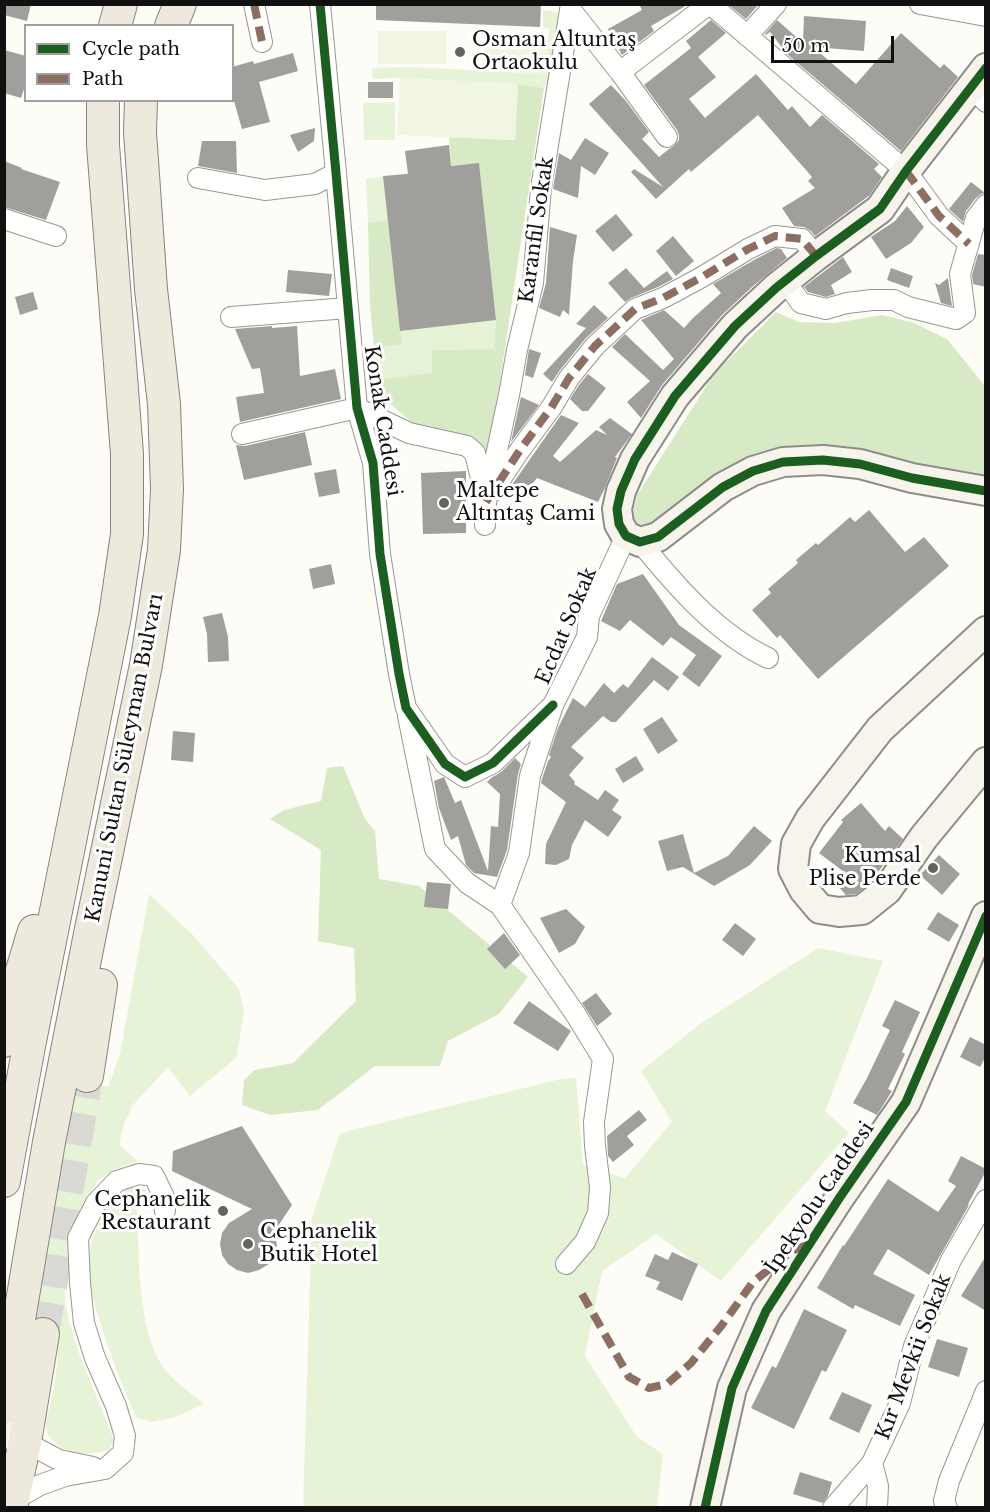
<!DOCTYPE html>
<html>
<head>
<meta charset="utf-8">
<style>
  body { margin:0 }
  #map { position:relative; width:990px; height:1512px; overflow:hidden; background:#fdfcf7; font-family:"Libre Baskerville",serif }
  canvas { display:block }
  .frame { position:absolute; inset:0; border:6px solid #111; pointer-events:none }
  .legend { position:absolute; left:24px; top:24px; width:210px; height:78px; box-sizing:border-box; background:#fff; border:2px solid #a0a0a0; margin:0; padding:8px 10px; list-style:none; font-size:18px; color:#111 }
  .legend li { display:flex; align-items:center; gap:12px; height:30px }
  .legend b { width:30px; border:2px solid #a0a0a0 }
  .scale { position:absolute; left:771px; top:36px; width:123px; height:27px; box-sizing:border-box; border:3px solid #111; border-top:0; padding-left:8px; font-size:18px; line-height:21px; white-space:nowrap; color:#111; -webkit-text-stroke:4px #fff; paint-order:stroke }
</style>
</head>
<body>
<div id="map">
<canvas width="990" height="1512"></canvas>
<div class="frame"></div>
<ul class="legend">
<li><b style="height:8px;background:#1b5e20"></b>Cycle path</li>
<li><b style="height:8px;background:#8d6e63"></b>Path</li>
</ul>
<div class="scale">50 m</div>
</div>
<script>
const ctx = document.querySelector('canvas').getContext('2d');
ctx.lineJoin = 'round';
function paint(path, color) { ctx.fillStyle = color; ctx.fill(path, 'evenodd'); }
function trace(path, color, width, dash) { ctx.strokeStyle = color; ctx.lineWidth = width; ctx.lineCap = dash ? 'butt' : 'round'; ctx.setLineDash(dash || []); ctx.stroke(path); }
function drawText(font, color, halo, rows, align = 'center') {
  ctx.font = font + ' "Libre Baskerville",serif'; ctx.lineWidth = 6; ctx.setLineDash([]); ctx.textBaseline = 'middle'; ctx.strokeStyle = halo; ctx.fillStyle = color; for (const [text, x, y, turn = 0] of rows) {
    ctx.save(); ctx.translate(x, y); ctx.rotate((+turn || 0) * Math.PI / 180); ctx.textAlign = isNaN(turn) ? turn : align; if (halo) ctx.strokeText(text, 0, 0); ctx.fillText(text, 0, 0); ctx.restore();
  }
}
const green = new Path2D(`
  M543 10 557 12 559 21 558 60 544 88 518 84 400 78 373 79 372 68 410 67 546 74 549 28H543Z
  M395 102V140H364L363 103Z
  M479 163 496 320 494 349 432 350 433 373 382 396 376 380 374 348 402 343 387 220 368 223 366 179Z
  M149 894 194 936 239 989 244 1010 237 1057 190 1096 168 1067 133 1105 124 1124 119 1145 138 1161 117 1168 99 1179 88 1196 76 1216 68 1245 66 1272 65 1302 70 1325 79 1353 114 1440 109 1450C88 1456 58 1456 47 1432 44 1425 48 1412 50 1405 57 1378 58 1349 61 1321L35 1316 77 1081 108 1087 120 1054Z
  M818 948 883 961 825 1111 849 1133 721 1281 656 1234 602 1271 585 1356 637 1437 663 1454 657 1507 303 1508 312 1218 340 1133 561 1079 576 1078 583 1165 625 1178 672 1122 641 1071 700 1024Z
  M131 1187H143L149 1195 152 1208 137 1209C139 1253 137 1330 163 1367 173 1381 190 1392 204 1404L175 1417 151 1422 137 1418C123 1388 112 1359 102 1328 94 1304 87 1280 89 1255 89 1242 106 1207 115 1197 119 1193 126 1190 131 1187Z`);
const forest = new Path2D(`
  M518 84 544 88 487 468 427 430 412 423 382 396 376 380 432 373V350L494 349 496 320 479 163 451 166 449 137 515 140Z
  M388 220 402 344 374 348 370 306 368 223Z
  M776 312 799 322 835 323 882 315 914 323 947 339 985 386V483L795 450 655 531 638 529 632 519 637 495 714 374Z
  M343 766 365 819 375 831 379 879 419 886 528 977 499 1014 448 1041 440 1066H375L318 1110 270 1115 242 1105 244 1080 255 1070 293 1063 356 1001 354 948 318 941 321 850 270 819 284 810 321 801 327 768Z`);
const pitch = new Path2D(`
  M378 31H446V64H378Z
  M485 36 548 38 546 74 484 71Z
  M400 78 518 84 515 140 397 135Z`);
const building = new Path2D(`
  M4 4H31L27 21 4 15Z
  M376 4H541L540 27 376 20Z
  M639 4H689L651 26 654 31 622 55 608 29 642 10Z
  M732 4H759L746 19 729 5Z
  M804 16 866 21 864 51 813 47 856 84 901 33 940 68 944 64 958 77 901 151 787 54 770 32 766 35 765 34 777 20 803 43Z
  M711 20 726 33 698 57 716 77 689 99 705 118 756 74 788 110 792 106 810 127 822 115 879 164 874 169 882 177 870 195 815 236 811 231 804 227 794 226 782 208 815 188 808 181 812 177 758 115 691 172 689 169 656 199 631 172 634 169 663 187 589 104 611 85 626 101 649 132 642 139 659 157 669 149 674 146 679 140V135L677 130 644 85 691 48 686 41Z
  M4 50 26 56V83L21 98 4 93Z
  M293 53 298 71 259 82 270 122 242 129 232 94V67L253 61 254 64Z
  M368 82H393V98H368Z
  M315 128 314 141 298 152 290 135Z
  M585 138 609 153 595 175 581 166 578 198 553 189 559 153 571 160Z
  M202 141H236L237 173 198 166Z
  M449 145 451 166 479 163 496 320 400 331 383 176 408 174 405 151Z
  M4 161 22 168 21 169 60 182 46 220 4 207Z
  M971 182 985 193 981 194 976 198 966 211 963 222 949 209Z
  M907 206 924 227 911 243 886 259 871 237 895 221Z
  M616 214 633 235 613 252 595 231Z
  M550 227 577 235 573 261 569 315 563 310 560 317 539 308 546 283Z
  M673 236 694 261 676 276 656 251Z
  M777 248 781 249 787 258 752 287 722 315 662 385 641 418 627 402 650 381 612 347 625 334 663 370 674 359 641 320 664 310 684 328 693 318 721 293 713 284 754 260Z
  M978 254 986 255V287L973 284 972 275Z
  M843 257 852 272 831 285 835 294 826 297 808 292 804 287Z
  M626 268 644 288 667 271 673 279 658 287 631 298 625 302 608 283Z
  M891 268 913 276 909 288 887 280Z
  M288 270 332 274 329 296 286 292Z
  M948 278 952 306 941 303 935 283 939 285Z
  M33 292 38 309 20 315 15 297Z
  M594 305 608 318 586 338 560 370 552 382 543 374 586 328 576 324Z
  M272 326V328L297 326 300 376 335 369 341 399 240 422 236 397 264 393 260 368 252 369 235 329Z
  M529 349 541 353 533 378 525 375Z
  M588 374 606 388 588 411H582L570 399 579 385Z
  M521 397 539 405 511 442Z
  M561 415 579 423 553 456 560 462 596 430 607 435 599 427 610 418 632 434 615 457 617 458 604 490 598 502 537 478 521 498 509 489Z
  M305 432 312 465 244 480 236 445 245 446Z
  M336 469 340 493 319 497 314 473Z
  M466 471V533L423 534 421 473Z
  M869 510 905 552 924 537 949 566 818 679 780 635 777 638 752 610 771 593 768 589 798 563 796 560 816 543 818 545 850 517 855 522Z
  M331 564 335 584 313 589 309 569Z
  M643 574 679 625 722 656 699 687 682 674 696 655 671 637 663 646 630 620 620 631 601 621 617 584Z
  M222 613 228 637 229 661 208 662 207 634 203 617Z
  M652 657 679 677 668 691 654 680 616 722H611L603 716 571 747 584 758 569 775 575 782 574 784 598 800 605 790 619 800 612 810 622 817 608 837 585 820 572 845 569 859 556 865 545 864 546 844 566 802 541 783 542 779 548 761 551 757 549 755 558 728 573 698 585 707 604 683 614 693 623 684 628 688Z
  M662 717 678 741 658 754 643 729Z
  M173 731 195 733 193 762 171 760Z
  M636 756 644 770 623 783 615 769Z
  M515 758 521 764 518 774 507 850 497 877 474 873 466 865 458 836 451 840 439 808 434 781 444 777 455 803 461 800 488 871 491 826 498 827 500 794 487 782 491 778 501 772Z
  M861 803 885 831 889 826 903 839 869 884 856 894 846 895 837 885 848 875 819 853 843 822 841 820Z
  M754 826 772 841 750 865 714 886 683 867 667 871 658 841 683 834 694 873 728 856Z
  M939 855 960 874 942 895 920 875Z
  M427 882 451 884 448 909 424 907Z
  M566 909 585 927 575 944 559 953 540 918Z
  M938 912 959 925 949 942 927 929Z
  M735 923 756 939 743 956 722 940Z
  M504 933 520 955 505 969 487 949Z
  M596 993 612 1014 597 1026 582 1003Z
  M895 1000 920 1012 902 1052 905 1054 888 1089 892 1091 877 1115 853 1103 867 1078 890 1030 882 1026Z
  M529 1001 571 1031 558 1051 513 1023Z
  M970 1037 986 1045V1056L980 1067 960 1057Z
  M639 1110 647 1120 627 1136 634 1145 613 1162 608 1156 607 1136Z
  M242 1126 292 1205 274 1232 277 1245 275 1255 269 1264 259 1270 248 1273 237 1270 228 1264 222 1255 220 1244 222 1233 229 1223 252 1209 172 1171 173 1151Z
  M961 1156 986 1169V1171L968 1204 969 1205 929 1275 888 1249 873 1274 915 1295 900 1326 855 1305 853 1309 817 1288 843 1245 844 1246 888 1179 938 1212 956 1186 948 1181Z
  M672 1252 698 1264 682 1301 656 1289 660 1282 645 1276 655 1254 668 1260Z
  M986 1256V1311L961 1296Z
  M804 1309 847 1330 826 1372 822 1370 794 1429 751 1408 772 1366 776 1368Z
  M937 1339 968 1348 959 1377 928 1367Z
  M842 1392 872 1405 859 1433 829 1419Z
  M800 1472 832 1482 828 1496 823 1503 793 1494Z`);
const primaryTunnel = new Path2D(`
  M43 1334 87 1076`);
const street = new Path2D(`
  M254 4 262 42
  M320 4 336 173 357 408 373 463 380 554 399 674 406 708 445 764 465 777 493 763 553 705
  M710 4 906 171 939 216 969 244
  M920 4 986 16
  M571 10 620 72 667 137
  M747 36 776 4
  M620 72 709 4
  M971 86 986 102
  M198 178 265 190 315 184 336 173
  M4 219 56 236
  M785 281 801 303 826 309 847 303 872 300H894L908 307 956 319 965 313 960 274 976 218 986 205
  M231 317 348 308
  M242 434 357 408 409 433 467 446 475 453 484 491
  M492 492 520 450 551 408 569 378 595 346 635 309 663 298 702 277 748 249 775 236 802 239 816 256
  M485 525 486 502 509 395 517 350 533 283 541 188 571 4
  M640 542C676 586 716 633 768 658
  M408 716 435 849 467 883 500 905 576 1015 603 1059 594 1122 595 1146 600 1187 598 1213 585 1242 566 1264
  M500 905 519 853 530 776 553 705 587 637 589 616 626 536
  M25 1442 59 1460 93 1467
  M872 1463 878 1486 877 1508
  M12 1501 40 1485 65 1476 105 1469 123 1453 125 1436 116 1406 95 1358 84 1323 80 1283 78 1238 96 1203 117 1181 139 1174 154 1176 164 1197 165 1211
  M833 1508 872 1463 900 1403 914 1346 951 1260 986 1200
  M947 1508 944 1501 949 1481 986 1391`);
const secondary = new Path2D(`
  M986 68 906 171 880 209 816 256 776 288 735 326 675 396 635 459 621 491 617 509 619 524 626 536 640 542 658 537 723 487 753 471 783 462 823 460 860 464 912 478 986 491
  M986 631 880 729 810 819 796 844 793 869 804 890 820 909 839 912 862 910 887 890 924 837 986 762
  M4 1433 14 1436 25 1442
  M705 1508 732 1388 766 1311 840 1197 906 1102 986 916`);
const primary = new Path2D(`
  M115 26 121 4
  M171 26 180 4
  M4 1041 14 997 34 931
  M87 1076 101 985
  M4 1181 29 1046 115 616 127 534V454L103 145V100
  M4 1408 49 1142 91 929 146 665 164 550 167 489 164 404 151 289 140 132 141 100
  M11 1508 25 1442 43 1334`);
const quiet = new Path2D(`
  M254 4 262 42
  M906 171 939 216 969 244
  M486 502 520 450 551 408 569 378 595 346 635 309 663 298 702 277 748 249 775 236 802 239 816 256
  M582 1294 629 1377 649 1388 667 1384 691 1363 722 1325 753 1282 792 1251 807 1245`);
const cycleway = new Path2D(`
  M320 4 336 173 357 408 373 463 380 554 399 674 406 708 445 764 465 777 493 763 553 705
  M986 68 906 171 880 209 816 256 776 288 735 326 675 396 635 459 621 491 617 509 619 524 626 536 640 542 658 537 723 487 753 471 783 462 823 460 860 464 912 478 986 491
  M705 1508 732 1388 766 1311 840 1197 906 1102 986 916`);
const markers = [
  [460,52,6,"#646362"],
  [444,503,6,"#646362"],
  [933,868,6,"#646362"],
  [223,1211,6,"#646362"],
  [248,1244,6,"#646362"]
];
const poiNames = [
  ["Osman Altuntaş",472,40],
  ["Ortaokulu",472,63],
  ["Maltepe",456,491],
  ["Altıntaş Cami",456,514],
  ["Kumsal",921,856,"right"],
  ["Plise Perde",921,879,"right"],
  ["Cephanelik",211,1200,"right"],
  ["Restaurant",211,1223,"right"],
  ["Cephanelik",260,1232],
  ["Butik Hotel",260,1255]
];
const streetNames = [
  ["Karanfil Sokak",537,230,-82],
  ["Konak Caddesi",382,421,81],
  ["Ecdat Sokak",567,626,-67],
  ["Kanuni Sultan Süleyman Bulvarı",125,758,-79],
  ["İpekyolu Caddesi",820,1198,-56],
  ["Kır Mevkii Sokak",914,1357,-69]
];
paint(green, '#e7f3d7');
paint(forest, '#d8eac5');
paint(pitch, '#f0f6e1');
paint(building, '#a19f9c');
trace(primaryTunnel, '#dad9d4', 32, [32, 16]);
trace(street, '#979795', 22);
trace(secondary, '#8e8d8b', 32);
trace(primary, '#858482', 34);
trace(street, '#fffffe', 20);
trace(secondary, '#f6f4eb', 28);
trace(primary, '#ede9dc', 32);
trace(quiet, '#8d6e63', 8, [15, 8]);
trace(cycleway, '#1b5e20', 9);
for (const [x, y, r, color] of markers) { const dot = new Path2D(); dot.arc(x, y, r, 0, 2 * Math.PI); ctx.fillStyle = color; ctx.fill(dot); trace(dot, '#fff', 2); }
drawText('20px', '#111', '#fff', poiNames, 'left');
drawText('20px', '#111', '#fff', streetNames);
</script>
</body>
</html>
